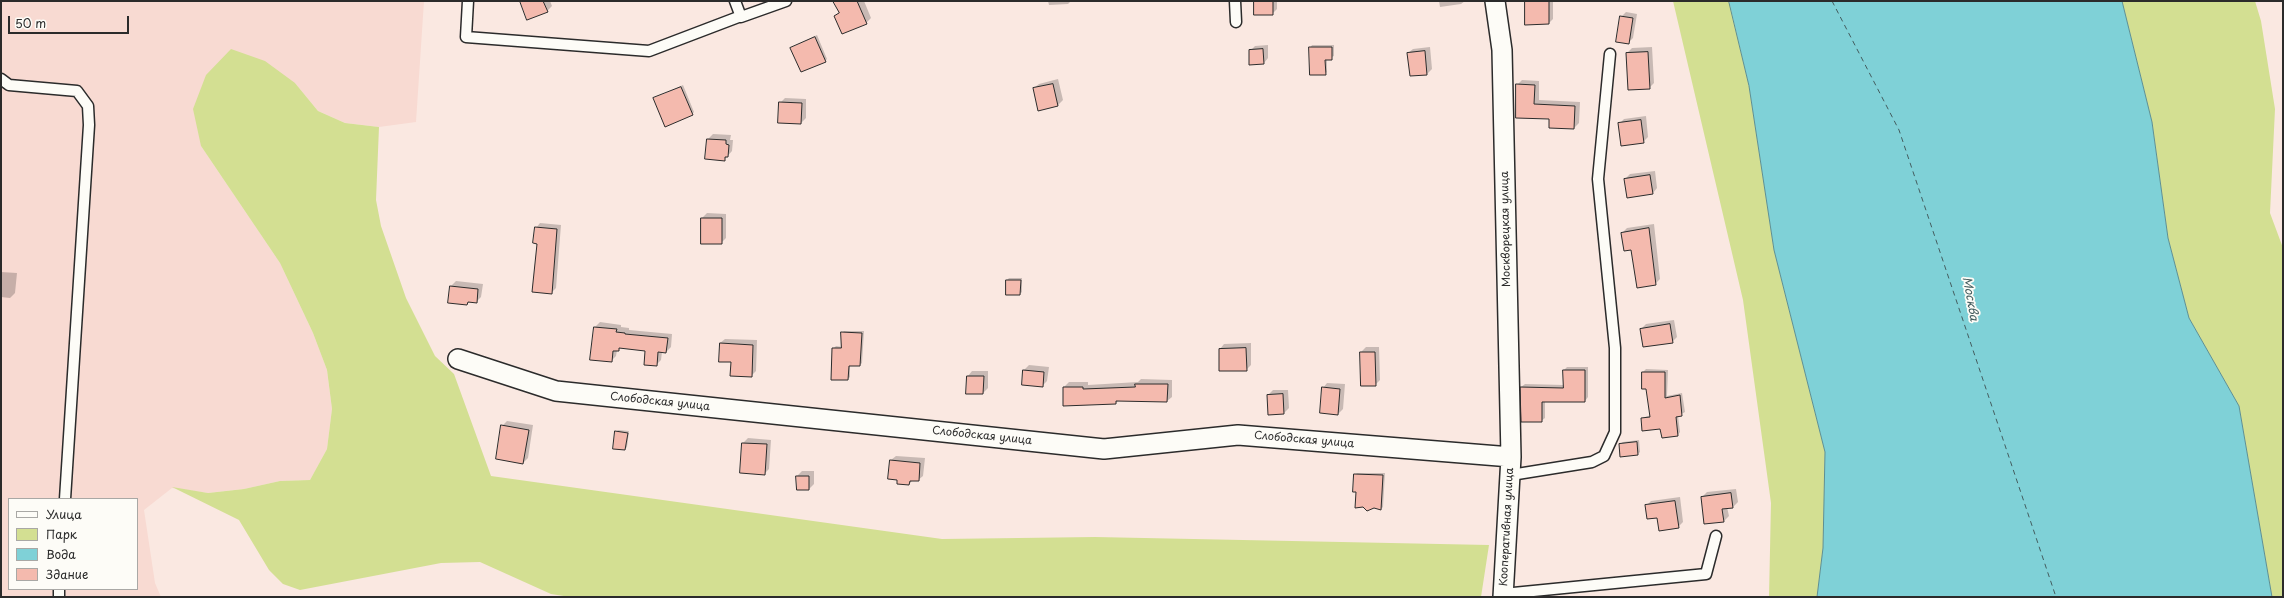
<!DOCTYPE html>
<html>
<head>
<meta charset="utf-8">
<style>
  body { margin:0 }
  #map { position:relative; width:2284px; height:598px; overflow:hidden; background:#fae8e1; font-family:"Playpen Sans",sans-serif }
  canvas { display:block }
  .frame { position:absolute; inset:0; border:2px solid #2b2b2b; pointer-events:none }
  .legend { position:absolute; left:8px; top:498px; width:130px; height:92px; box-sizing:border-box; background:#fdfcf7; border:1px solid #a9a8a5; margin:0; padding:5px 7px; list-style:none; font-size:12px; color:#2b2b2b }
  .legend li { display:flex; align-items:center; gap:8px; height:20px }
  .legend b { width:20px; border:1px solid #a9a8a5 }
  .scale { position:absolute; left:8px; top:16px; width:121px; height:18px; box-sizing:border-box; border:2px solid #2b2b2b; border-top:0; padding-left:5px; font-size:12px; line-height:14px; white-space:nowrap; color:#2b2b2b; -webkit-text-stroke:3px #fdfcf7; paint-order:stroke }
</style>
</head>
<body>
<div id="map">
<canvas width="2284" height="598"></canvas>
<div class="frame"></div>
<ul class="legend">
<li><b style="height:5px;background:#fdfcf7"></b>Улица</li>
<li><b style="height:11px;background:#d3df92"></b>Парк</li>
<li><b style="height:11px;background:#7fd1d7"></b>Вода</li>
<li><b style="height:11px;background:#f4baae"></b>Здание</li>
</ul>
<div class="scale">50 m</div>
</div>
<script>
const ctx = document.querySelector('canvas').getContext('2d');
ctx.lineJoin = 'round';
function paint(path, color) { ctx.fillStyle = color; ctx.fill(path, 'evenodd'); }
function trace(path, color, width, dash) { ctx.strokeStyle = color; ctx.lineWidth = width; ctx.lineCap = dash ? 'butt' : 'round'; ctx.setLineDash(dash || []); ctx.stroke(path); }
function drawText(font, color, halo, rows, align = 'center') {
  ctx.font = font + ' "Playpen Sans",sans-serif'; ctx.lineWidth = 3.5; ctx.setLineDash([]); ctx.textBaseline = 'middle'; ctx.strokeStyle = halo; ctx.fillStyle = color; for (const [text, x, y, turn = 0] of rows) {
    ctx.save(); ctx.translate(x, y); ctx.rotate((+turn || 0) * Math.PI / 180); ctx.textAlign = isNaN(turn) ? turn : align; if (halo) ctx.strokeText(text, 0, 0); ctx.fillText(text, 0, 0); ctx.restore();
  }
}
const built = new Path2D(`
  M1 1H424L416 122 379 127 345 123 318 111 295 83 201 146 280 263 313 333 327 370 332 409 327 449 310 480 280 481 244 489 208 493 172 488 144 510 155 583 161 597H1ZM9 499H137V589H9Z`);
const green = new Path2D(`
  M1673 1H1729L1749 86 1774 250 1825 452 1823 548 1817 597H1769L1771 503 1743 300Z
  M2122 1H2255L2261 21 2275 109 2270 213 2283 248V597H2272L2239 406 2189 318 2168 238 2152 122Z
  M231 49 265 61 295 83 318 111 345 123 379 127 376 200 381 226 406 298 435 356 454 374 491 476 942 539 1095 537 1489 545 1481 597H570L551 594 480 562 441 563 300 590 283 584 269 570 239 520 172 487 208 493 244 489 280 481 310 480 327 449 332 409 327 370 313 333 280 263 201 146 193 109 206 75Z`);
const water = new Path2D(`
  M1729 1H2122L2152 122 2168 238 2189 318 2239 406 2272 597H1817L1823 548 1825 452 1774 250 1749 86Z`);
const shadow = new Path2D(`
  M521 1H550L552 6 547 11Z
  M838 1H864L871 18 866 23 835 16 839 12Z
  M1048 1H1071L1068 4 1049 5Z
  M1255 1H1277V9L1272 14Z
  M1439 1H1465L1461 4 1440 7Z
  M1526 1H1553V19L1549 23Z
  M1626 12 1637 14 1633 38 1628 43 1621 17Z
  M817 35 827 59 825 61 791 48Z
  M1268 45V58L1264 63 1250 51 1255 46Z
  M1312 45H1334V56L1327 59V72L1325 74 1310 48Z
  M1430 47 1432 69 1427 74 1410 75 1408 53 1413 49Z
  M1652 47 1654 83 1649 88 1627 53 1632 48Z
  M1058 79 1063 100 1058 105 1034 88 1039 84Z
  M1522 80 1539 81V100L1580 102 1579 123 1574 128 1550 118 1517 117V85Z
  M683 85 694 112 692 114 654 99Z
  M785 98 806 99V118L801 123 780 103Z
  M1646 116 1648 137 1643 142 1619 124 1624 119Z
  M713 134 731 135 730 140H733L732 151 724 160 708 139Z
  M1655 171 1657 188 1653 193 1625 179 1630 174Z
  M707 213 726 214V238L721 243 702 218Z
  M540 223 561 225 556 288 551 293 536 228Z
  M1654 224 1660 279 1655 284 1622 233 1627 228Z
  M1 272 17 273 15 293 10 298 1 297Z
  M1009 278H1022V292L1020 294 1007 280Z
  M456 281 483 284 481 297 476 302 470 301 467 304 451 286Z
  M1674 320 1677 337 1672 342 1641 329 1646 324Z
  M600 322 621 325V327L629 328V330L672 334 671 347 666 352H662L661 360 656 365 646 351 622 347 617 350 616 356 611 361 591 359 595 327Z
  M844 331H864L862 363 860 365H850V377L848 379 833 349 836 346 842 347V333Z
  M725 339 757 340 756 371 751 376 732 361 720 343Z
  M1251 343V365L1246 370H1220V349L1224 344Z
  M1366 347H1379L1380 380 1375 385 1361 352Z
  M1029 365 1049 367 1047 381 1042 386 1024 370Z
  M1567 367H1588V397L1585 401H1545V418L1541 421 1521 387 1525 384 1564 385V370Z
  M1646 369 1668 370 1667 396 1682 393 1685 412 1678 416 1680 432 1678 435 1642 418 1651 415 1646 388H1643V372Z
  M972 371H988V388L983 393 968 376Z
  M1141 379 1172 380V397L1167 401 1119 400 1116 403 1064 387 1069 382H1088V385L1138 382Z
  M1327 383 1345 384 1343 409 1338 414 1323 388Z
  M1273 390H1288L1289 408 1284 413 1268 395Z
  M507 421 533 425 528 458 523 463 502 426Z
  M618 430 629 431 627 447 625 449 616 432Z
  M748 438 771 440 769 469 764 474 741 472 743 443Z
  M1639 440 1640 452 1638 454 1620 444 1623 442Z
  M896 456 925 458 923 476 918 480H913L909 484 898 479 891 460Z
  M802 471H814V484L809 489 797 476Z
  M1357 473H1385L1383 507 1381 509 1357 491 1355 475Z
  M1736 489 1738 502 1733 507H1727L1729 516 1724 521 1702 497 1707 492Z
  M1680 497 1683 522 1678 527 1658 517 1646 506 1651 501Z`);
const ferry = new Path2D(`
  M1832 1 1899 130 2056 597`);
const building = new Path2D(`
  M520 1H543L548 12 527 20Z
  M833 1H857L867 24 842 34 834 16 839 13Z
  M1254 1H1273V15H1254Z
  M1525 1H1549V24L1525 25Z
  M1620 16 1633 18 1629 44 1616 42Z
  M815 37 826 62 801 72 790 48Z
  M1309 47H1332V60H1325L1326 75H1310Z
  M1263 49 1264 64 1249 65V50Z
  M1425 51 1427 75 1410 76 1407 53Z
  M1648 52 1650 89 1628 90 1626 53Z
  M1053 84 1058 106 1038 111 1033 88Z
  M1516 84 1535 85 1534 104 1575 106 1574 129 1549 128V119L1516 118Z
  M681 87 693 115 665 127 653 98Z
  M779 102 802 103 801 124 778 123Z
  M1641 120 1644 143 1621 146 1618 123Z
  M707 139 726 140V144L729 145 728 157H725V161L705 159Z
  M1650 175 1653 194 1627 198 1624 179Z
  M701 218H722V244H701Z
  M535 227 557 229 552 294 532 292 537 244 533 243Z
  M1649 228 1656 285 1637 288 1631 250 1624 251 1621 233Z
  M1006 280H1021L1020 295H1006Z
  M450 286 478 289 477 303 468 302 467 305 448 303Z
  M1670 324 1673 343 1643 347 1640 329Z
  M594 327 617 329 616 332 625 333V334L668 338 666 353 658 352 657 366 644 365 645 351 619 348V351H613L612 362 590 360Z
  M841 332 862 333 860 366H849L848 380H831L832 348H841Z
  M720 343 753 345 752 377 730 376 731 362H719Z
  M1246 348 1247 371H1219V349Z
  M1360 352H1375L1376 386H1361Z
  M1023 370 1044 372 1043 387 1022 385Z
  M1563 370H1585V402H1542V422H1521L1520 387 1563 388Z
  M1642 372H1665V398L1680 395 1682 416 1676 417 1678 436 1662 438 1660 429 1642 431 1641 418 1650 417 1646 389H1642Z
  M967 376H984L983 394H966Z
  M1135 384H1168L1167 402 1116 401V404L1063 406V387H1083V389L1135 387Z
  M1322 387 1340 389 1338 415 1320 413Z
  M1283 394 1284 414 1268 415 1267 395Z
  M501 425 529 430 523 464 496 459Z
  M615 431 628 433 625 450 613 449Z
  M1637 442 1638 455 1620 457 1619 444Z
  M742 443 767 444 765 475 740 473Z
  M890 460 920 463 919 481H910L909 485 897 484V480L888 479Z
  M1354 474 1383 475 1381 510 1374 508 1367 511 1363 507 1355 508 1356 492H1353Z
  M796 476H809V490H797Z
  M1731 493 1733 508 1722 509 1724 522 1704 524 1701 497Z
  M1675 501 1679 528 1659 531 1657 518 1647 519 1645 505Z`);
const lane = new Path2D(`
  M468 1 466 37 649 51 741 16
  M735 1 741 17 786 1
  M1235 1 1236 22
  M1 79 9 85 77 91 88 106 89 125 65 499
  M1511 475 1592 462 1604 456 1615 432V348L1598 179 1610 54
  M1503 594 1706 574 1716 536
  M59 597V589`);
const street = new Path2D(`
  M1495 1 1502 50 1511 457 1503 597
  M458 359 556 391 1104 449 1238 435 1511 457`);
const streetNames = [
  ["Москворецкая улица",1506,229,-91],
  ["Слободская улица",660,402,6],
  ["Слободская улица",982,436,6],
  ["Слободская улица",1304,440,5],
  ["Кооперативная улица",1507,527,-87]
];
const waterNames = [
  ["Москва",1970,299,80]
];
paint(built, '#f8dad2');
paint(green, '#d3df92');
paint(water, '#7fd1d7');
trace(water, '#5d8f92', 1);
paint(shadow, '#0003');
trace(ferry, '#445d5f', 1, [5, 4]);
paint(building, '#f4baae');
trace(building, '#2b2b2b', 1);
trace(lane, '#2b2b2b', 13);
trace(street, '#2b2b2b', 22);
trace(lane, '#fdfcf7', 10);
trace(street, '#fdfcf7', 19);
drawText('11px', '#2b2b2b', '#fdfcf7', streetNames);
drawText('italic 12px', '#445d5f', '#fdfcf7', waterNames);
</script>
</body>
</html>
